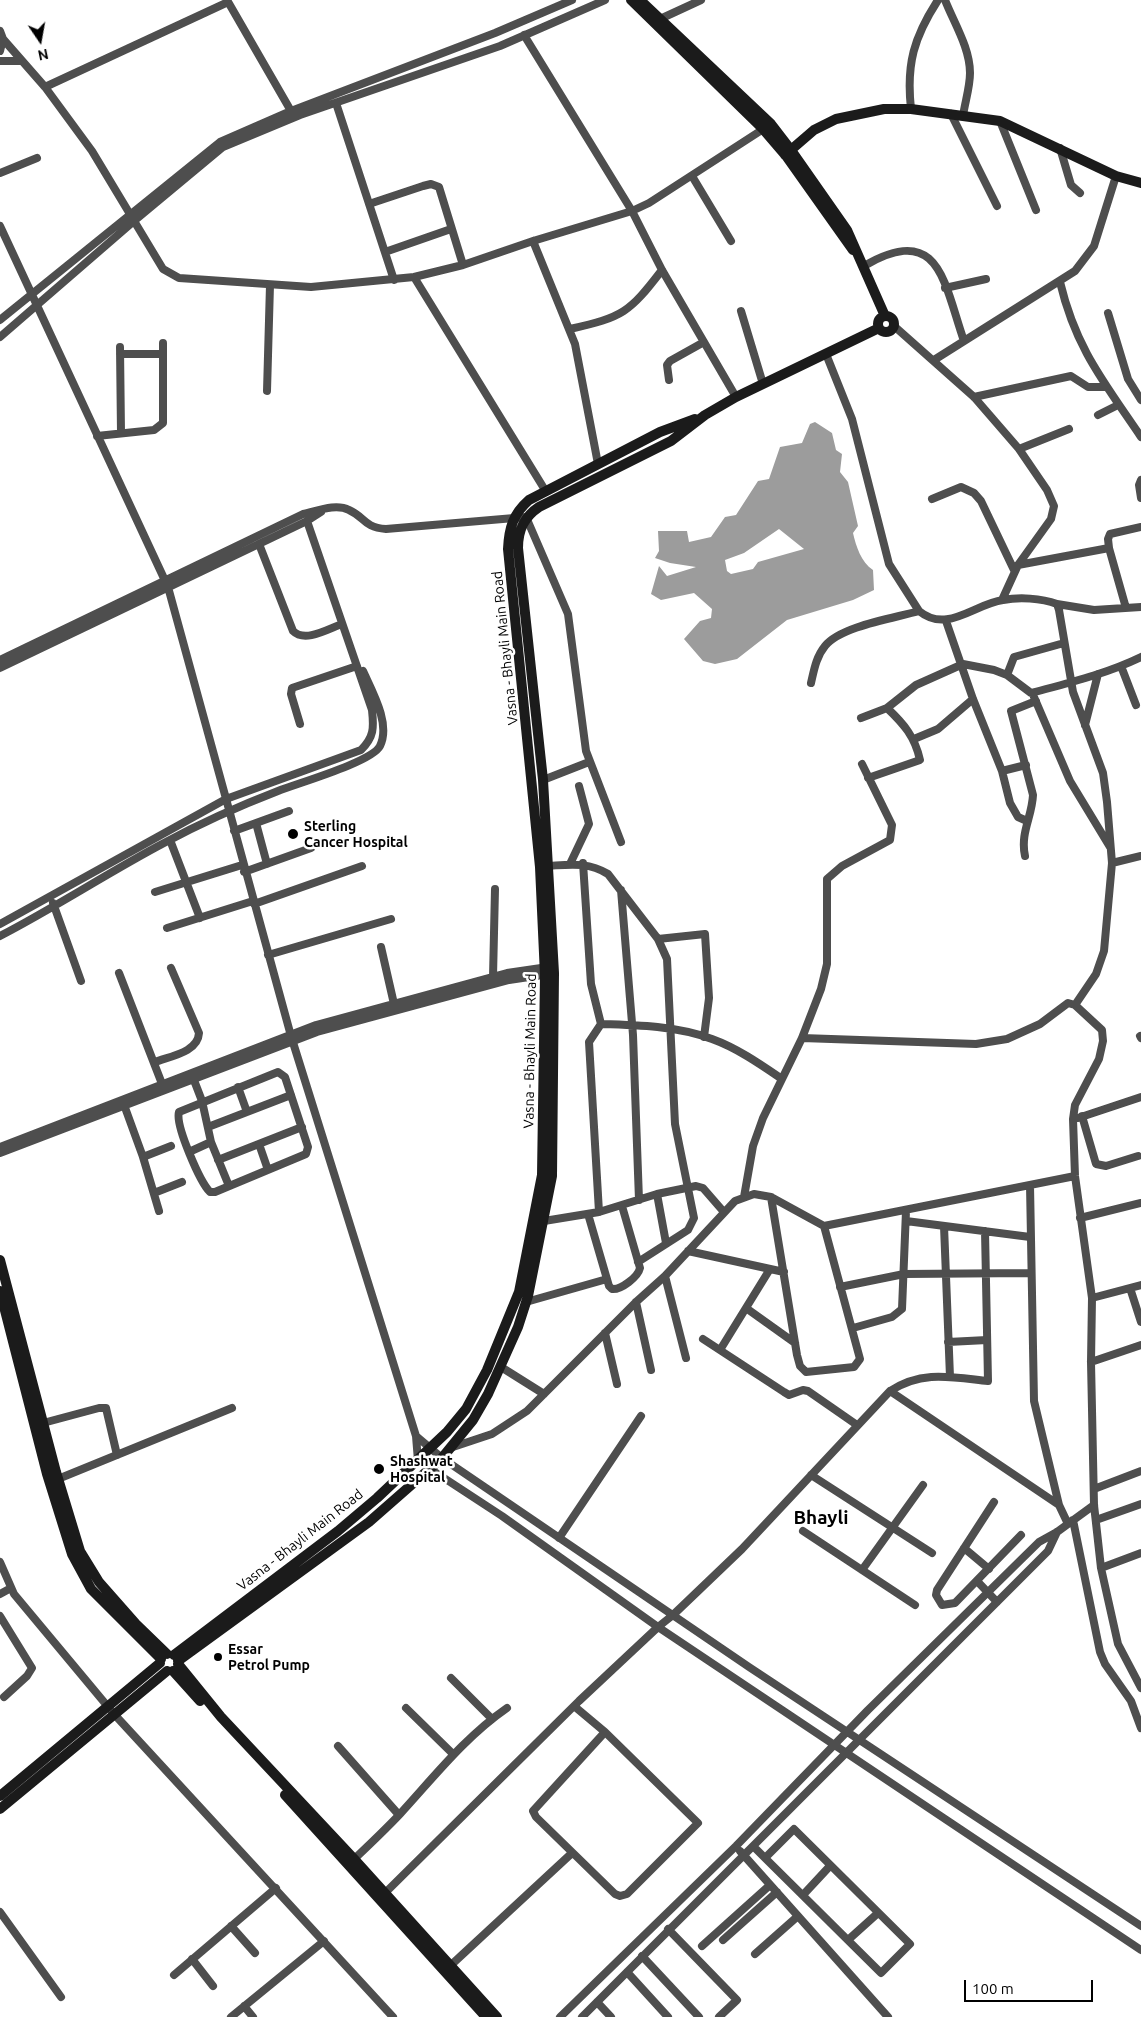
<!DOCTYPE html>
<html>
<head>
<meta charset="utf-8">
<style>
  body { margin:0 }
  #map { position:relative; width:1141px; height:2017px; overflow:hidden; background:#fff; font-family:Ubuntu,sans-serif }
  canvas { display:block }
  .north { position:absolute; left:15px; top:15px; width:50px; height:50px; -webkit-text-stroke:4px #fff; paint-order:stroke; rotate:168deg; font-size:14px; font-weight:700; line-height:20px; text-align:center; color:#000 }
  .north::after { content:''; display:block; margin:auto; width:18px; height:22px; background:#000; clip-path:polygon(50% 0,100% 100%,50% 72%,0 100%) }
  .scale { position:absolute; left:964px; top:1980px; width:129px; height:22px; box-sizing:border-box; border:2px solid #000; border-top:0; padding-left:6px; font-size:15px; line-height:18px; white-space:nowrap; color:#000; -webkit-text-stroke:4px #fff; paint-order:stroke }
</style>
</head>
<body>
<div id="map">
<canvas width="1141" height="2017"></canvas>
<div class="north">N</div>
<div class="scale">100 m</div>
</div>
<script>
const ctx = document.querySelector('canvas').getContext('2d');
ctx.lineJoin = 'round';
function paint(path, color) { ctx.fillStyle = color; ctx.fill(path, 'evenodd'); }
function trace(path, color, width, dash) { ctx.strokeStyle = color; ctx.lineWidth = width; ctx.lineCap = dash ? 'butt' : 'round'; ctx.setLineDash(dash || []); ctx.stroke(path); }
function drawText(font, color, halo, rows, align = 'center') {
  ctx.font = font + ' Ubuntu,sans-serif'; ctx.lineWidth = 5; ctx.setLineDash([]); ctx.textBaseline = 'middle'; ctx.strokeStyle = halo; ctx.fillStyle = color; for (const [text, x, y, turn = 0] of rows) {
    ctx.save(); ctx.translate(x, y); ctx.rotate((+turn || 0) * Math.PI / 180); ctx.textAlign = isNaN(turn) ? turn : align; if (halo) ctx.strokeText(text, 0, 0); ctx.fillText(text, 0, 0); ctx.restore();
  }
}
const water = new Path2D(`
  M815 422 832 433 836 450 842 454 840 472 848 482 858 526 853 533C856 546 861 562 873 570L874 590 853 600 787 620 737 659 715 664 703 661 684 639 700 621 711 618 712 609 694 593 661 600 651 594 659 566 667 576 696 567 670 563 655 558 659 551 658 531H687L689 542 711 537 725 517 736 515 758 481 769 479 780 447 802 443 810 424ZM779 529 804 549 758 562 753 569 731 574 727 571 725 560 744 553Z`);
const street = new Path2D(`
  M227 0 291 111 295 113
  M945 0C954 23 970 48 970 73 970 87 965 102 963 116
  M660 19 701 0
  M0 31 3 39 0 51
  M3 39 45 87 92 151 163 269 179 278 311 287 414 277 463 265 533 241 632 211 524 35
  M0 61H21
  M45 87 228 2
  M336 103 394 280
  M911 109C906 64 914 37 938 0
  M951 114 997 206
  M1000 121 1036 210
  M1060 148 1071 185 1080 193
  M0 173 37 158
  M692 176 731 241
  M369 204 423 186 431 184 439 187 463 265
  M0 226 168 587 291 1036 416 1436
  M533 241 575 344 598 464
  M385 252 451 229
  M864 266C940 221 944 284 964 341
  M414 277 545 490
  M1060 282C1076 349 1104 382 1141 437
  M945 288 986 279
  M741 311 763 384
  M1108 313 1128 379 1141 400
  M0 320 220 142 291 111 495 33 572 0
  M894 326 974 397 1019 449 1047 490 1054 506 1051 519 1018 565 1002 600
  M570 329C623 317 629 313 662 270
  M0 337 134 221 223 147 300 115 500 46 605 0
  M120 347 121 433
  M120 354H163
  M826 354 852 419 889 564 919 611C947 634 974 604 1003 600 1019 597 1041 598 1057 604L1059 610 1073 692 1103 773 1107 802 1112 863 1104 951 1096 974 1075 1005
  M934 360 1075 271 1094 246 1116 176
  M669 380 667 365 670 361 704 342
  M267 391 270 285
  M736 397 662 270 632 211 649 203 768 126
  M974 397 1071 376 1088 387H1106
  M1098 415 1118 405
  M97 436 154 430 163 423V343
  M1019 449 1069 429
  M1141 480 1139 485 1141 498
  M932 499 961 487 974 493 981 501 1014 570
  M259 544 293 631C305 643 328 629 342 624
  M1109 548 1108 539 1110 534 1141 527
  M1018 565 1109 548 1126 608
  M1057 604 1094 610 1141 607
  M946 621 973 699 1002 771 1010 803 1018 817 1027 821
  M0 660 303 514C317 511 336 503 349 510 365 517 363 527 386 529L526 517 568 614 586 751 621 842
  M1121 666 1136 705
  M0 668 307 521 321 512
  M1007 675 1014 657 1064 643
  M811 683C814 670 816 657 825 646 841 626 895 618 919 611
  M1034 697 1070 781 1110 847
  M861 718 887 708 916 685 963 664 994 670 1007 675 1031 693C1068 683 1106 674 1141 657
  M300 724 291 694 292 688 357 666
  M1085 725 1098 674
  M914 739 938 729 973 699
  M1002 771 1026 765
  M868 778 920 760C915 737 904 724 887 708
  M543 780 589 762
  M256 823 267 864
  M234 831 289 811
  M170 840 200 918
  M1025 856C1020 833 1032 817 1033 795L1011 711 1036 701
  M583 863 591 984 601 1024 589 1042 599 1212
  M1112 863 1141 856
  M570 864 589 824 579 786
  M545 866C568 865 587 861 608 874L658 939 667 959 675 1124 694 1218 688 1230 638 1262
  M244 872 311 848
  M621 890 633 1035 639 1200
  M155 892 242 865
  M53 903 81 981
  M254 904 362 866
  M0 924 226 799 361 750C374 737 374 728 372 710L307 521
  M167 928 253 901
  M0 936C56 907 109 872 164 843 201 823 239 806 278 791 298 783 372 762 380 746 391 724 372 691 363 671
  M658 939 705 934 709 998 704 1037
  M381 947 394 1004
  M268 955 391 919
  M119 973 164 1089
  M493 977 495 889
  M601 1024C638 1025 677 1026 712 1039 737 1048 760 1064 782 1079
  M1140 1036 1141 1038
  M802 1038 976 1044 1007 1039 1040 1024 1068 1003 1075 1005 1102 1030 1103 1041 1099 1059 1075 1105 1073 1119 1075 1176 1092 1298 1091 1362 1094 1505 1101 1568 1118 1644 1141 1688
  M155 1062C171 1056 198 1052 199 1033L171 968
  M278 1072 285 1077 308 1147 306 1154 215 1192H210C200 1182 175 1125 179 1112Z
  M192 1075 202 1101 211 1142 229 1186
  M238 1087 247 1112
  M123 1102 143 1157 159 1211
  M1082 1116 1096 1164 1106 1166 1138 1156
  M1078 1118 1141 1097
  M208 1127 291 1095
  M259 1144 268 1170
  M0 1147 316 1025 507 973 548 967
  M189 1152 211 1142
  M0 1153 317 1032 509 980 549 974
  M143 1157 171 1146
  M218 1160 302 1127
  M1030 1185 1034 1401 1059 1505 1068 1524
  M154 1193 182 1182
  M657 1194 666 1243
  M744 1197 753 1146 763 1118 802 1038 821 989 827 964V879L842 866 890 840 892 825 862 764
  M771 1197 797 1355 800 1366 806 1372 854 1367 860 1359 824 1226
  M588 1214 609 1286 612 1289C621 1290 638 1277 640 1268L622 1206
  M1080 1218 1141 1203
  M544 1221 599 1212 657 1194 696 1186 703 1188 723 1211
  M906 1221 1030 1237
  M944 1226 950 1377
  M688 1251 784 1272
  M665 1276 686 1358
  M840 1287 904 1274 1031 1273
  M1130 1288 1141 1322
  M1092 1298 1141 1285
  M526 1302 607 1279
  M636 1302 651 1370
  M746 1308 795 1343
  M853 1328 892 1317 902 1309 906 1211
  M605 1333 617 1384
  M703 1339 784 1392 789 1395 803 1390 808 1391 857 1425
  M948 1342 987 1340
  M720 1350 770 1269
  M1091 1362 1141 1345
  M501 1367 544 1394
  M890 1391 1059 1505
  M43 1423 99 1408H106L117 1455
  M450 1448 492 1434 527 1411 636 1302 665 1276 735 1201 754 1194 771 1197 824 1226 1075 1176
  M811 1475 932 1553
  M53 1481 232 1408
  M1094 1489 1141 1471
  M994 1502 937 1590 936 1595 942 1605 955 1603 1021 1535
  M1073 1520 1100 1652 1105 1664 1131 1701 1141 1728
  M1096 1520 1141 1504
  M803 1531 915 1605
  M559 1538 641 1416
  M964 1548 989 1569
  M0 1562 14 1594 114 1714 393 2017
  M1101 1568 1141 1553
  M862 1570 923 1485
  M977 1581 997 1602
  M0 1594 11 1588
  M0 1616 32 1668 27 1676 4 1697
  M451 1678 492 1719
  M574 1706 605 1732 533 1811 536 1817 615 1894 620 1896 627 1894 698 1823 605 1732
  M406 1708 453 1754
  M338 1746 399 1815
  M753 1846 765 1858 881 1973 910 1944 794 1829 765 1858
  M740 1851 888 2017
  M350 1863C367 1847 384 1831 400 1814 434 1777 465 1737 507 1708
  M385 1893 579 1701 658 1627 673 1615 742 1549 890 1391C922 1370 951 1377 988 1381L985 1231
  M803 1895 829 1867
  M0 1912 61 1997
  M231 1926 255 1953
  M1141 1926 749 1667 442 1458 416 1436 418 1461 502 1516 658 1627 1141 1950
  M668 1929 737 2000 719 2017
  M723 1940 777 1892
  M848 1940 878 1913
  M702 1946 770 1885
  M755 1954 798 1916
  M642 1956 699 2017
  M192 1959 213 1986
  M450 1966 572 1853
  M627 1972 668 2017
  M174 1975 276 1888
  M597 2002 611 2017
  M244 2006 253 2017
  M231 2017 324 1941
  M560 2017 736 1846 868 1710 1039 1542 1057 1532 1094 1505
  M582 2017 1048 1551 1057 1532`);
const secondary = new Path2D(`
  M631 0 763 129 787 157 853 250
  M640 0 771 124 791 150 847 230 885 316
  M785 155 814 130 836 119 884 109H911L1000 121 1116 176 1141 183
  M878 324a8 8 0 1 1 16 0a8 8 0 1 1-16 0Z
  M0 1260 56 1472 80 1551 99 1582 136 1624 167 1654
  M0 1291 47 1474 72 1554 91 1589 161 1659
  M174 1655 338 1531 377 1498 447 1432 466 1409 487 1370 519 1292 542 1175 545 975 540 867 508 549C509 528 513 514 529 500L660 432 695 419
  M178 1661 369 1522 442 1458 473 1420 488 1394 518 1327 528 1296 552 1176 554 973 543 780 518 548C518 530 524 517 539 507L671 441 705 415 736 397 879 328
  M178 1664 221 1717 354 1859 497 2017
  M173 1671 200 1701
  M285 1795 486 2017
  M0 1796 160 1663
  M0 1809 167 1671`);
const markers = [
  [293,834,6,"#000"],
  [379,1469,6,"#000"],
  [218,1657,5,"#000"]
];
const streetNames = [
  ["Vasna - Bhayli Main Road",505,648,-96],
  ["Vasna - Bhayli Main Road",530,1051,-89],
  ["Vasna - Bhayli Main Road",300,1540,-38]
];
const poiNames = [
  ["Sterling",304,826],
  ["Cancer Hospital",304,842],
  ["Shashwat",390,1461],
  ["Hospital",390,1477],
  ["Essar",228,1649],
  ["Petrol Pump",228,1665]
];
const districtNames = [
  ["Bhayli",821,1518]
];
paint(water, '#9c9c9c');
trace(street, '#4e4e4e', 8);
trace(secondary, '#1b1b1b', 10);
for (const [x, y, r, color] of markers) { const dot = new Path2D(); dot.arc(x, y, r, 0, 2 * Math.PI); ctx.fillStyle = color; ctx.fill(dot); trace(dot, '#fff', 2); }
drawText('14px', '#000', '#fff', streetNames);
drawText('bold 14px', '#000', '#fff', poiNames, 'left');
drawText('bold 19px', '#000', '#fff', districtNames);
</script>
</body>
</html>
